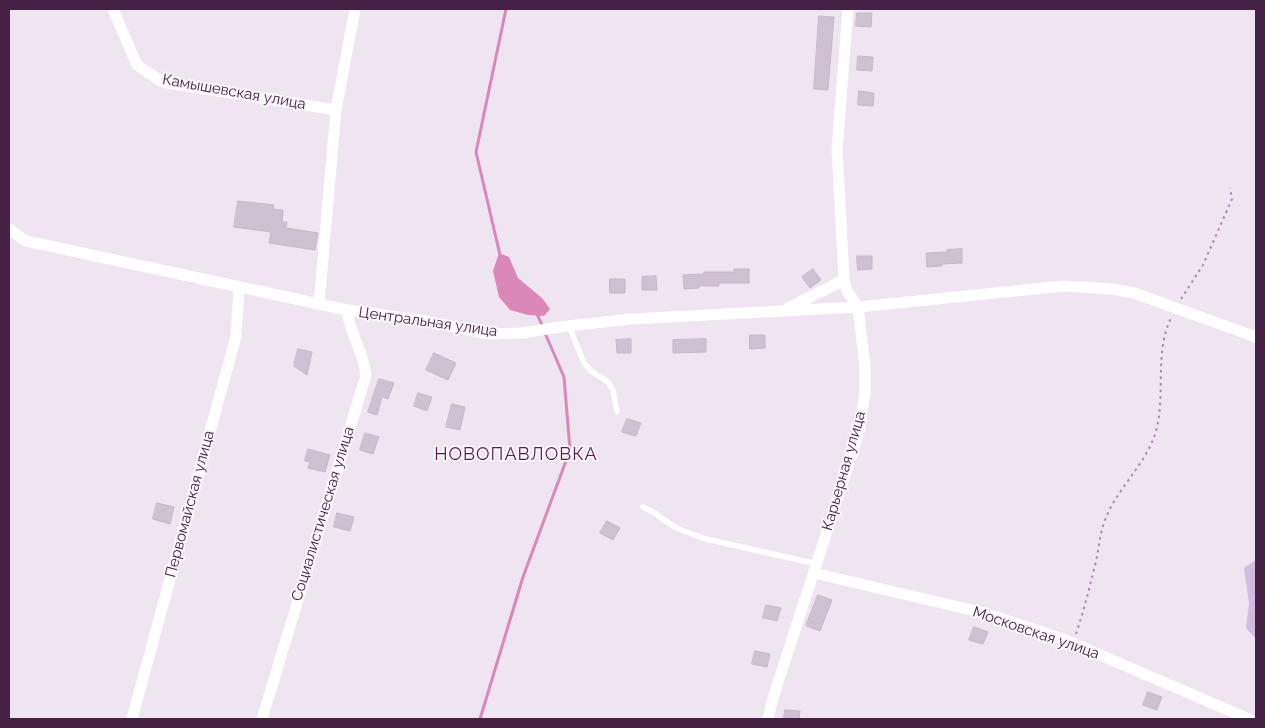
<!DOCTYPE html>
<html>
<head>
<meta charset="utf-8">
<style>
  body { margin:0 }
  #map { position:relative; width:1265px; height:728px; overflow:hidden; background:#eee5f0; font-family:Raleway,sans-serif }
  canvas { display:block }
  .frame { position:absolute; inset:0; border:10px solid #452145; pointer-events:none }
</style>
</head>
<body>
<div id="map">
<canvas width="1265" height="728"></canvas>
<div class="frame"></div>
</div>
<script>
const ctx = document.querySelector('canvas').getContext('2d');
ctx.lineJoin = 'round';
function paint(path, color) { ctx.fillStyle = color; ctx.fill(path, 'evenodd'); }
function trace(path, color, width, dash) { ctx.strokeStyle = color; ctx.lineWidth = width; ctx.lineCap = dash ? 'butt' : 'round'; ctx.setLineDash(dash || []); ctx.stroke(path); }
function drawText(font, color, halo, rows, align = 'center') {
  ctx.font = font + ' Raleway,sans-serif'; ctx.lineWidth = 4; ctx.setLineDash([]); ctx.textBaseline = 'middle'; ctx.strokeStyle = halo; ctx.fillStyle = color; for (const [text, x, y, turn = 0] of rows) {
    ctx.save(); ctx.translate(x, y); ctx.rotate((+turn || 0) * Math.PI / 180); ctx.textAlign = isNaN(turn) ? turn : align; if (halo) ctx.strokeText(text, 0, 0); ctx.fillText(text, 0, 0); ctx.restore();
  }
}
const green = new Path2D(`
  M1256 560V639L1246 628 1249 603 1244 568Z`);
const water = new Path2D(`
  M499 253 509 257 518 278 542 298 550 309 544 316 528 315 510 310 499 297 493 271Z`);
const stream = new Path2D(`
  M500 255 476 152 506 9
  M536 312 543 327
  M480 719 523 577 570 450 564 377 545 333`);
const building = new Path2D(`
  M857 13H872L871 27 856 26Z
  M819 16 834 17 828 90 814 89Z
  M858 56 873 57 872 71 857 70Z
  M859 91 874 93 873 106 858 105Z
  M238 201 274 205 273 209 283 210 282 222H287L286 228 318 233 315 250 269 243 271 232 234 227Z
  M962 249V263L942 264V266L927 267 926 253 947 252V250Z
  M857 256H872V269L858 270Z
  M734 269H749V283H719V286H699V288L684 289 683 275 704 274V272H734Z
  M813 269 821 280 810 288 802 277Z
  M656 276 657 290H642V277Z
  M610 279H625V293H610Z
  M750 335H765V348L750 349Z
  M631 339V353H617L616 340Z
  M706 339V352L673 353V340Z
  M298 349 312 352 307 375 294 366Z
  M434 353 456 363 448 380 426 370Z
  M379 379 394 383 388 399 382 397 377 415 368 412Z
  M418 393 432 397 427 411 414 406Z
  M452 404 465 407 460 430 446 427Z
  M627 419 641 423 636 436 622 432Z
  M365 433 379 437 373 454 360 450Z
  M308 449 330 455 325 472 308 468 310 462 305 461Z
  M157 503 174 507 170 524 153 519Z
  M337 513 354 517 350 531 334 527Z
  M607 521 620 528 613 540 600 533Z
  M818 595 832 600 820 631 806 626Z
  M766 605 781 608 777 621 763 618Z
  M974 627 988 632 983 644 969 640Z
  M755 651 770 654 767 667 752 664Z
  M1148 692 1162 697 1157 710 1143 705Z
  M785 710 800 711 799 719H784Z`);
const path = new Path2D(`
  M1181 299 1203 265 1232 199 1230 188
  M1076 634C1084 610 1090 586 1096 561 1099 547 1100 533 1105 520 1117 488 1146 465 1156 431 1166 395 1154 353 1171 318`);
const service = new Path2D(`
  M569 326 584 363 591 371 608 382 613 390 617 412
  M643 507 653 512 676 528 706 539 817 564`);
const minor = new Path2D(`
  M113 9 137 65 162 82 336 110
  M9 229 26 241 347 310 420 320 489 334 523 333 559 327 631 319 858 307 1064 286 1112 289 1134 293 1256 337
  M319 304 336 110 355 9
  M788 308 844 280
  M814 573 984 613 1063 639 1249 719
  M132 719 236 336 239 288
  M262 719 366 375C364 352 349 333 347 310
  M768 719 773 698 859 432 865 393V366L858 307 847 291 844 280 837 149 848 9`);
const streetNames = [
  ["Камышевская улица",234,92,10],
  ["Центральная улица",428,322,8],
  ["Карьерная улица",844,471,-74],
  ["Первомайская улица",190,504,-75],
  ["Социалистическая улица",323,514,-73],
  ["Московская улица",1036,633,19]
];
const quarterNames = [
  ["НОВОПАВЛОВКА",516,455]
];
paint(green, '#d1bce3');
paint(water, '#db87b8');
trace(stream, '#db87b8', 3);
paint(building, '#cec1d1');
trace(building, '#c7b6cb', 1);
trace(path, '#b481b7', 2, [2.5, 4]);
trace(service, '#fff', 5.5);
trace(minor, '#fff', 11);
drawText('15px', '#452145', '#faf6fb', streetNames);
ctx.letterSpacing = '1px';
drawText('18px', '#5a1a59', '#faf6fb', quarterNames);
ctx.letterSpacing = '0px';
</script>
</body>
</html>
